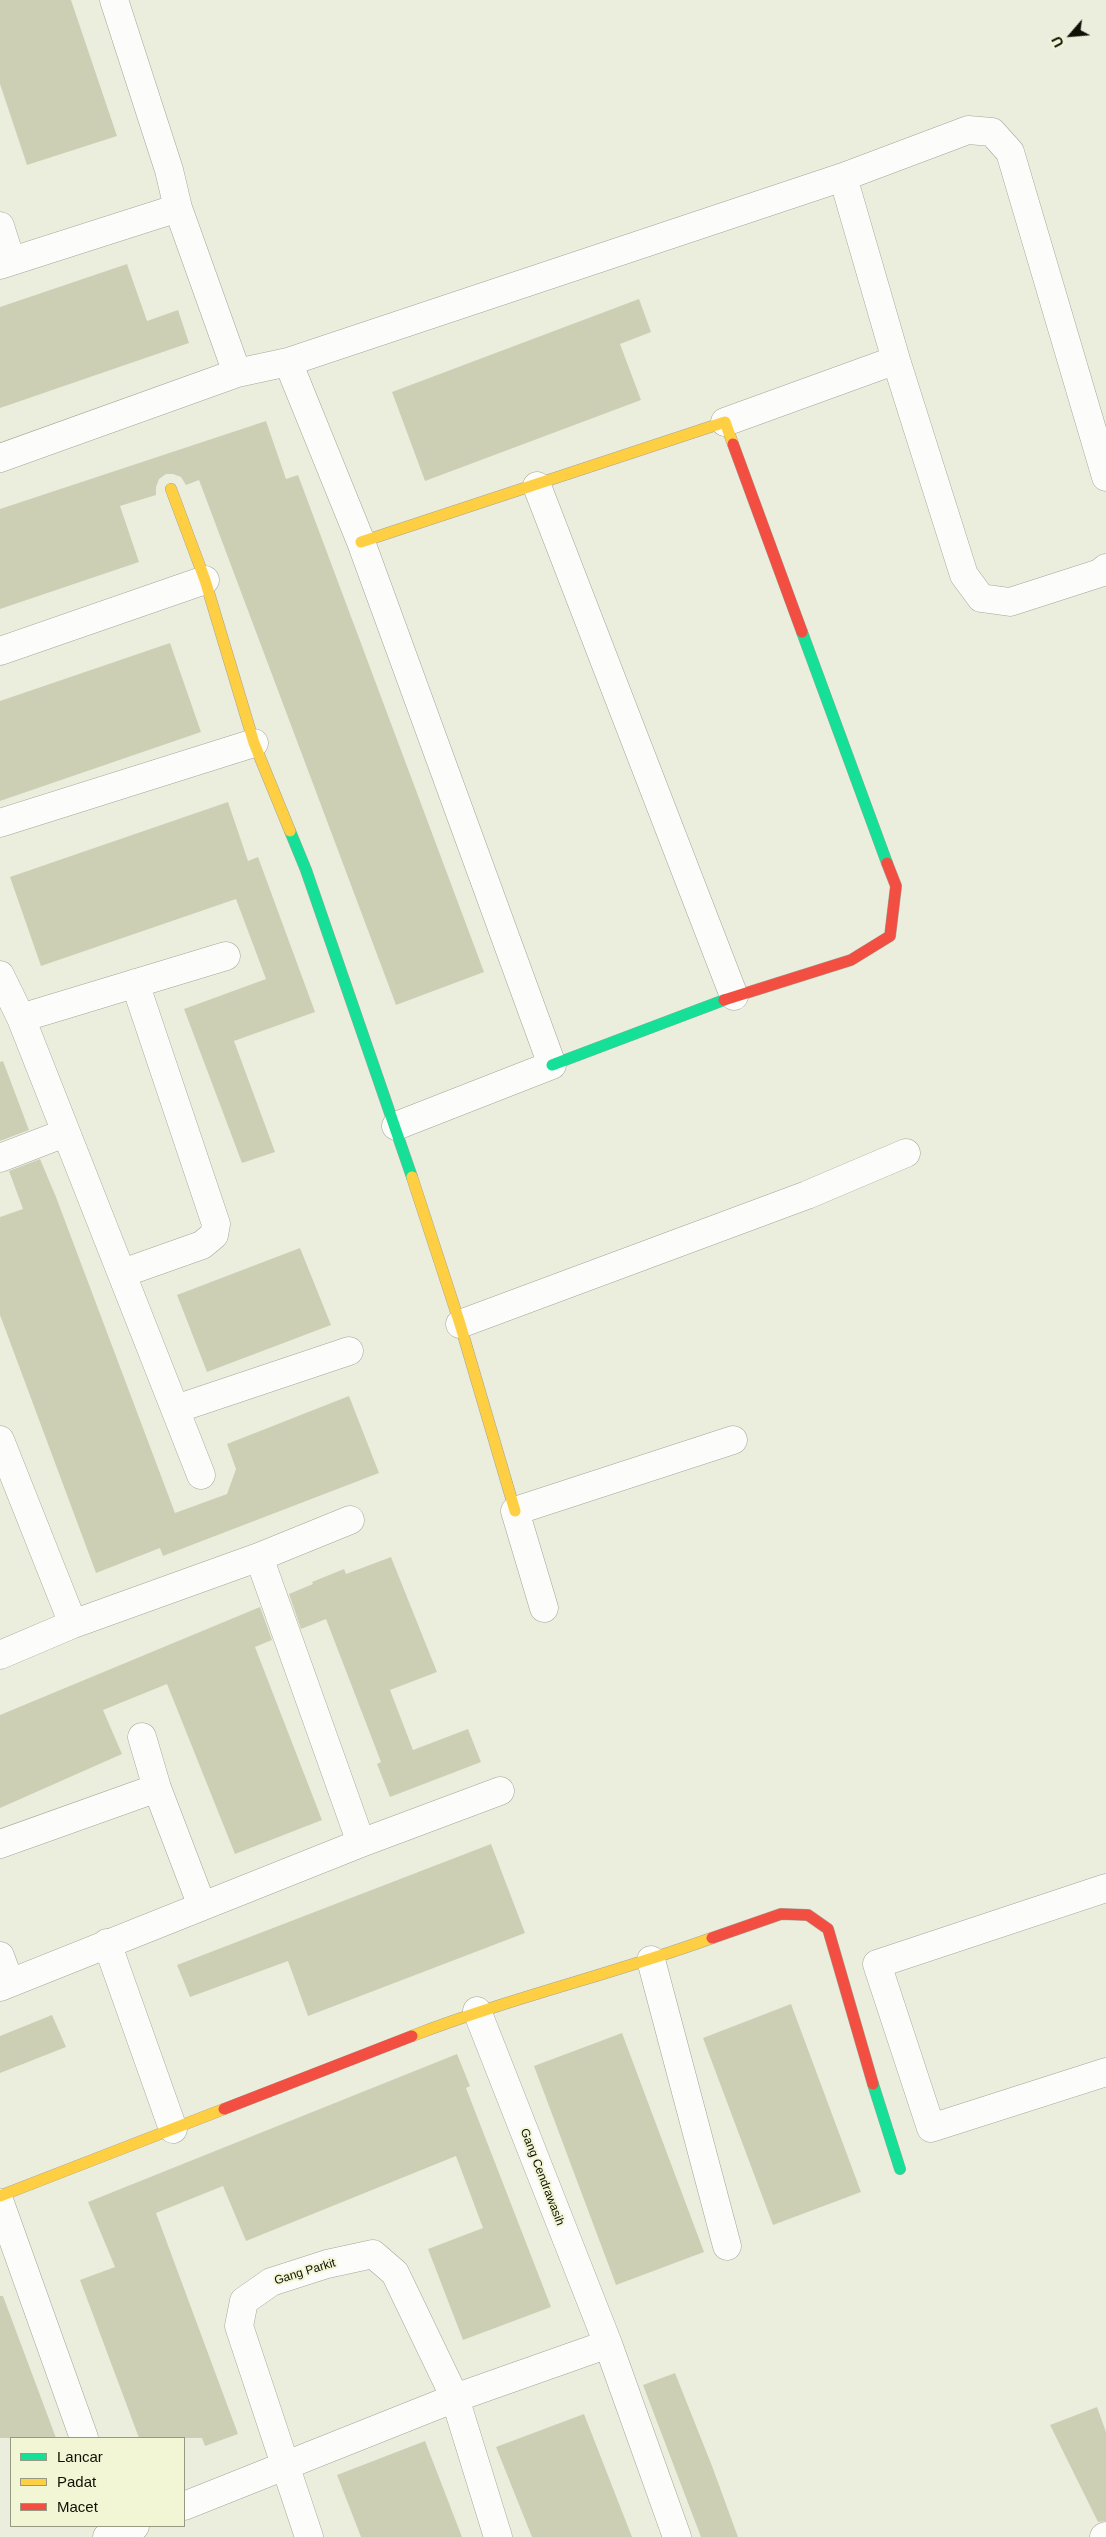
<!DOCTYPE html>
<html>
<head>
<meta charset="utf-8">
<style>
  body { margin:0 }
  #map { position:relative; width:1106px; height:2537px; overflow:hidden; background:#eceedd; font-family:Arial,sans-serif }
  canvas { display:block }
  .legend { position:absolute; left:10px; top:2437px; width:175px; height:90px; box-sizing:border-box; background:#f2f6d5; border:1px solid #979a82; margin:0; padding:6px 9px; list-style:none; font-size:15px; color:#0f1006 }
  .legend li { display:flex; align-items:center; gap:10px; height:25px }
  .legend b { width:25px; border:1px solid #979a82 }
  .north { position:absolute; left:1046px; top:10px; width:50px; height:50px; -webkit-text-stroke:4px #f2f6d5; paint-order:stroke; rotate:243deg; font-size:14px; font-weight:700; line-height:20px; text-align:center; color:#0f1006 }
  .north::after { content:''; display:block; margin:auto; width:18px; height:22px; background:#0f1006; clip-path:polygon(50% 0,100% 100%,50% 72%,0 100%) }
</style>
</head>
<body>
<div id="map">
<canvas width="1106" height="2537"></canvas>
<ul class="legend">
<li><b style="height:6px;background:#16e098"></b>Lancar</li>
<li><b style="height:6px;background:#ffcf43"></b>Padat</li>
<li><b style="height:6px;background:#f24e42"></b>Macet</li>
</ul>
<div class="north">U</div>
</div>
<script>
const ctx = document.querySelector('canvas').getContext('2d');
ctx.lineJoin = 'round';
function paint(path, color) { ctx.fillStyle = color; ctx.fill(path, 'evenodd'); }
function trace(path, color, width, dash) { ctx.strokeStyle = color; ctx.lineWidth = width; ctx.lineCap = dash ? 'butt' : 'round'; ctx.setLineDash(dash || []); ctx.stroke(path); }
function drawText(font, color, halo, rows, align = 'center') {
  ctx.font = font + ' Arial,sans-serif'; ctx.lineWidth = 4; ctx.setLineDash([]); ctx.textBaseline = 'middle'; ctx.strokeStyle = halo; ctx.fillStyle = color; for (const [text, x, y, turn = 0] of rows) {
    ctx.save(); ctx.translate(x, y); ctx.rotate((+turn || 0) * Math.PI / 180); ctx.textAlign = isNaN(turn) ? turn : align; if (halo) ctx.strokeText(text, 0, 0); ctx.fillText(text, 0, 0); ctx.restore();
  }
}
const building = new Path2D(`
  M0 0H71L117 136 27 165 0 84Z
  M127 264 147 321 178 310 189 343 0 408V307Z
  M639 299 651 332 620 344 641 400 425 481 392 392Z
  M266 421 286 479 298 475 484 972 396 1005 199 480 186 485 181 477 173 474H166L159 479 156 487V495L120 506 139 562 0 609V509Z
  M170 643 201 732 0 801V701Z
  M228 802 248 861 258 857 315 1012 234 1041 275 1152 242 1163 184 1009 266 979 236 899 41 966 10 877Z
  M3 1061 29 1130 0 1141V1062Z
  M40 1159 56 1197 175 1513 227 1494 236 1469 227 1444 349 1396 379 1473 163 1556 160 1548 96 1573 0 1315V1217L23 1209 9 1171Z
  M300 1248 331 1325 207 1372 177 1295Z
  M391 1557 437 1672 390 1690 413 1750 468 1729 481 1762 390 1797 377 1764 381 1762 326 1619 301 1629 289 1594 313 1584 312 1582 344 1569 346 1574Z
  M260 1607 272 1640 255 1647 322 1820 235 1854 167 1684 103 1710 122 1754 0 1808V1715Z
  M491 1844 525 1933 308 2016 288 1961 190 1997 177 1965Z
  M791 2004 861 2192 773 2225 703 2038Z
  M52 2015 66 2047 0 2073V2036Z
  M622 2033 704 2252 616 2285 534 2066Z
  M457 2054 470 2086 466 2088 551 2307 463 2340 428 2249 483 2228 456 2156 246 2241 223 2186 156 2213 238 2434 205 2446 202 2438H139L80 2280 115 2267 88 2202Z
  M0 2296H3L56 2438H0Z
  M675 2373 712 2466 738 2537H701L643 2385Z
  M1097 2407 1106 2432V2521L1098 2522 1050 2425Z
  M584 2414 632 2537H532L496 2447Z
  M425 2441 462 2537H361L337 2475Z`);
const street = new Path2D(`
  M843 177 968 130 992 132 1010 152 1106 477
  M178 208 237 373
  M0 226 11 261
  M0 265 178 208 169 170 114 0
  M896 360 964 575 981 598 1010 602 1100 573 1106 568
  M288 362 843 177 896 360 725 422
  M0 458 237 373 288 362 361 542 552 1065 396 1126
  M537 486 734 996
  M0 651 205 580
  M0 823 254 743
  M0 975 21 1018 201 1475
  M21 1018 226 956
  M0 1158 65 1133
  M123 1273 202 1245 214 1235 216 1224 135 983
  M460 1324 807 1195 906 1153
  M176 1409 349 1351
  M0 1440 73 1624 0 1655
  M259 1557 361 1843
  M544 1608 515 1511 733 1440
  M73 1624 259 1557 350 1520
  M142 1737 157 1788 202 1906
  M0 1844 157 1788
  M1106 1888 877 1964 931 2128 1106 2072
  M107 1943 173 2129
  M0 1956 10 1983
  M651 1960 727 2246
  M0 1987 361 1843 500 1791
  M477 2011 608 2344 677 2537
  M0 2203 84 2438
  M184 2506 455 2398 608 2344
  M107 2537 135 2526
  M309 2537 239 2326 244 2301 271 2282 327 2264 373 2254 395 2273 455 2398 498 2537
  M1104 2537 1106 2536`);
const fast = new Path2D(`
  M802 632 887 863
  M290 831 306 870 412 1177
  M552 1065 724 1000
  M873 2084 900 2169`);
const slow = new Path2D(`
  M171 489 205 580 254 743 290 831
  M361 542 725 422 733 444
  M412 1177 460 1324 515 1511
  M412 2036C510 1998 613 1974 712 1938
  M0 2196 224 2109`);
const jam = new Path2D(`
  M733 444 802 632
  M724 1000 851 960 890 936 896 886 887 863
  M712 1938 781 1914 808 1915 828 1929 873 2084
  M224 2109 412 2036`);
const streetNames = [
  ["Gang Cendrawasih",542,2177,69],
  ["Gang Parkit",305,2272,-17]
];
paint(building, '#cdcfb5');
trace(street, '#a3a598', 29);
trace(fast, '#a3a598', 12);
trace(slow, '#a3a598', 12);
trace(jam, '#a3a598', 12);
trace(street, '#fcfcfa', 28);
trace(fast, '#16e098', 11);
trace(slow, '#ffcf43', 11);
trace(jam, '#f24e42', 11);
drawText('12px', '#0f1006', '#f2f6d5', streetNames);
</script>
</body>
</html>
